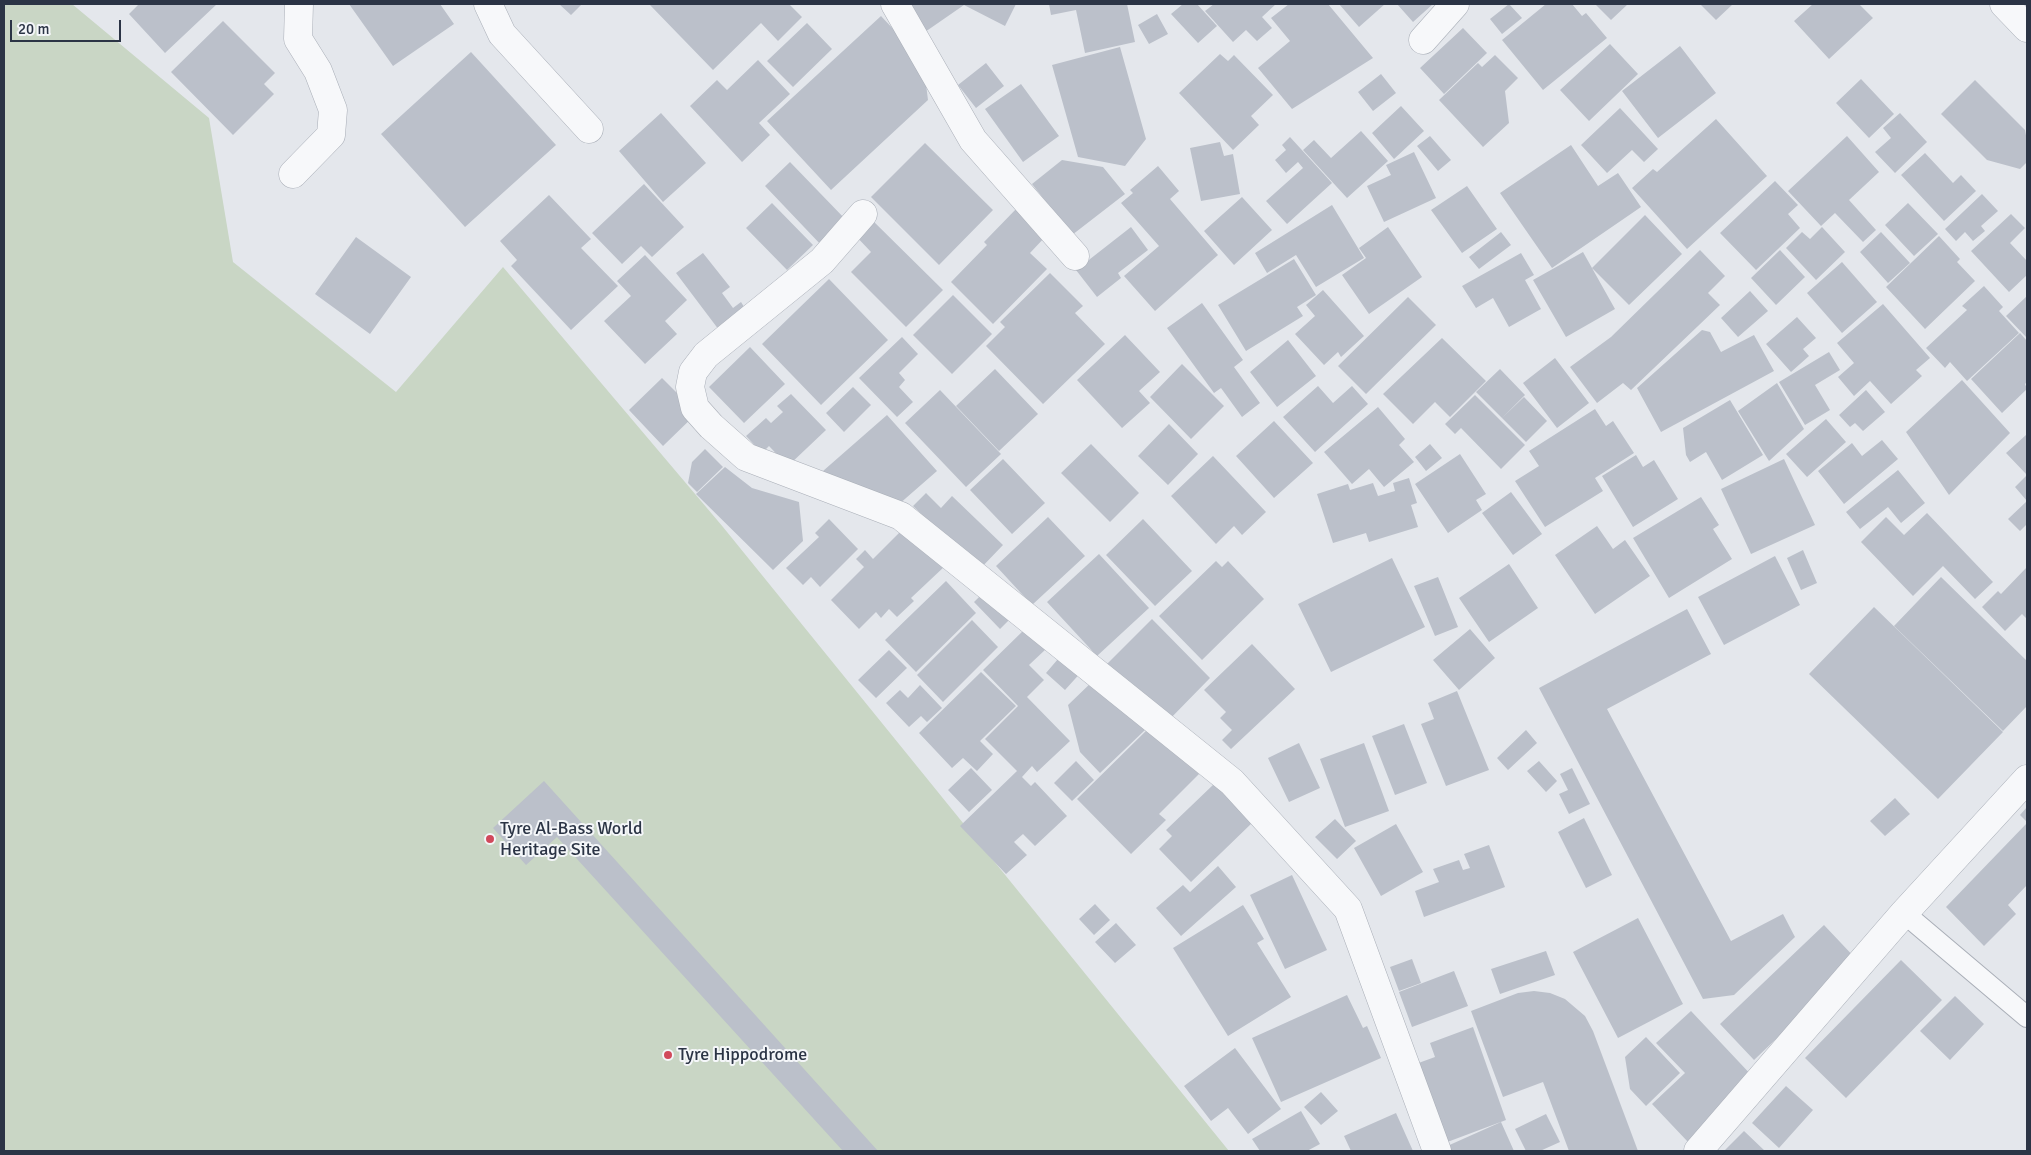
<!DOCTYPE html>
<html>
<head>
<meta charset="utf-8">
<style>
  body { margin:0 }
  #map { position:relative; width:2031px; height:1155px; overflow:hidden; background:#e4e7ec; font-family:Signika,sans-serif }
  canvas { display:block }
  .frame { position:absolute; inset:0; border:5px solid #2b3445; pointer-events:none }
  .scale { position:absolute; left:10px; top:20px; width:111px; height:22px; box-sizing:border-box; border:2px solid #2b3445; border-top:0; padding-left:6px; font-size:15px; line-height:18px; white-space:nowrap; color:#2b3445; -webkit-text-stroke:4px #f4f6f9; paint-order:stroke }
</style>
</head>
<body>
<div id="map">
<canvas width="2031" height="1155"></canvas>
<div class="frame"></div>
<div class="scale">20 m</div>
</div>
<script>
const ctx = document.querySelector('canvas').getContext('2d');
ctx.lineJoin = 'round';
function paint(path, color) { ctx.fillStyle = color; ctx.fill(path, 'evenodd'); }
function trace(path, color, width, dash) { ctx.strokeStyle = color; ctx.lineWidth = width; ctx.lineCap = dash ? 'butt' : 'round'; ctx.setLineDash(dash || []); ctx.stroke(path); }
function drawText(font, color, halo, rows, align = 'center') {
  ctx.font = font + ' Signika,sans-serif'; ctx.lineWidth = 4; ctx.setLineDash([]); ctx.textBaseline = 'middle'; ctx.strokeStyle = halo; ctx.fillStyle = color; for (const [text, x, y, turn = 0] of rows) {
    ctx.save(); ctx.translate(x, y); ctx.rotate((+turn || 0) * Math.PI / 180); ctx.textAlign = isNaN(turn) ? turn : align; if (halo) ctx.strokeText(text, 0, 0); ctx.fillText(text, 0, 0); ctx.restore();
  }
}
const green = new Path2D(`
  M4 4H72L209 118 233 262 396 392 503 267 723 527 1229 1151H4Z`);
const building = new Path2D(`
  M137 4H217L165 53 129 14 138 5Z
  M349 4H440L454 24 393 66Z
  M559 4H582L571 15Z
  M649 4H789L802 17 778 41 761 23 713 70Z
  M904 4H1016L1005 26 964 5 925 32Z
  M1049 4H1127L1135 42 1085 53 1076 10 1051 15Z
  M1183 4H1197L1217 26 1198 43 1171 14Z
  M1214 4H1276L1262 17 1272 28 1257 41 1246 30 1233 42 1205 11Z
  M1289 4H1328L1373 58 1292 109 1258 68 1290 41 1271 18Z
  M1339 4H1385L1359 27Z
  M1397 4H1433L1413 22Z
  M1509 4 1522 18 1502 34 1490 19Z
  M1546 4H1572L1582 16 1586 13 1607 38 1543 90 1502 40Z
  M1595 4H1628L1611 20Z
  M1700 4H1733L1716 20Z
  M1813 4H1859L1873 18 1829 59 1794 21Z
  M1157 14 1168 34 1149 44 1138 25Z
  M881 16 923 61 928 100 831 190 767 121Z
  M223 21 275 73 264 84 274 94 233 135 171 72Z
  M807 23 832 49 793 87 767 61Z
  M1463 28 1487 53 1444 94 1420 68Z
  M1610 44 1638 74 1589 121 1560 90Z
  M1680 46 1716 93 1658 138 1622 91Z
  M1120 47 1146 139 1125 166 1078 157 1052 65Z
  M471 52 556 145 465 227 381 134Z
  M1220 54 1228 61 1234 55 1273 95 1251 116 1259 125 1233 150 1179 93Z
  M1495 55 1518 78 1505 91 1509 123 1483 147 1439 100 1478 63 1482 67Z
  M758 60 790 94 759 123 770 135 742 162 690 106 717 80 727 90Z
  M986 63 1004 86 976 108 958 85Z
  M1381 74 1396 93 1373 111 1358 92Z
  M1861 79 1894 114 1869 138 1836 103Z
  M1975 80 2025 130 2027 141V162L2020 169 1987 160 1941 114Z
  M1021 84 1059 136 1023 162 985 109Z
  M1401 106 1424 131 1394 159 1372 133Z
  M1620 108 1658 149 1644 162 1632 150 1607 173 1581 145Z
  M661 113 706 163 663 202 619 151Z
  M1900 113 1927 142 1895 173 1875 152 1891 138 1883 128Z
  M1716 119 1767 176 1687 249 1632 188 1653 169 1657 172Z
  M1361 131 1388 161 1347 198 1303 150 1314 140 1331 158Z
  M1430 136 1451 160 1438 171 1417 146Z
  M1847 136 1879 172 1849 200 1876 230 1863 242 1835 213 1821 226 1788 191Z
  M1290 137 1332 183 1287 224 1266 201 1303 168 1298 162 1286 173 1275 160 1286 150 1282 145Z
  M1220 142 1224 156 1233 154 1240 194 1201 201 1190 148Z
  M925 143 993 210 939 265 871 197Z
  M1571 145 1598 186 1618 173 1641 207 1552 268 1500 193Z
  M1414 152 1436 198 1384 222 1367 186 1391 175 1386 165Z
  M1925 153 1953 183 1961 175 1976 191 1944 221 1901 175Z
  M1062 160 1103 167 1125 194 1072 235 1032 184Z
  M790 162 848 222 823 247 765 186Z
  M1158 166 1179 191 1170 199 1218 255 1155 311 1124 276 1159 246 1121 203 1133 193 1130 190Z
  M1775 181 1798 205 1788 214 1800 228 1756 270 1720 233Z
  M644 184 684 227 652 257 641 246 622 264 592 233Z
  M1467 186 1497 229 1462 253 1431 210Z
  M1982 194 1998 211 1981 226 1985 231 1973 241 1965 232 1956 241 1945 229Z
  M549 195 591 239 581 248 618 286 571 330 511 266 517 260 500 241Z
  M1242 197 1272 230 1234 265 1204 231Z
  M772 203 813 245 787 270 746 228Z
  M1908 203 1938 234 1914 256 1885 225Z
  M1332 205 1364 258 1316 287 1296 255 1267 273 1255 253Z
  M1017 208 1046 236 1030 253 1047 269 993 324 951 282 987 245 984 242Z
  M2011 214 2025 228 2010 243 2027 261V275L2009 292 1971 251Z
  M1645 215 1682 254 1629 305 1592 268Z
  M869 217 943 290 906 327 851 272 871 252 853 233Z
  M1131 227 1148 250 1118 273 1121 278 1097 297 1076 270Z
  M1388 227 1422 277 1369 314 1342 275 1366 258 1359 248Z
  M1822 227 1845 252 1816 280 1786 248 1802 232 1810 239Z
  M1501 232 1511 245 1479 269 1469 257Z
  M1881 232 1910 263 1888 283 1860 252Z
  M1939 236 1960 259 1957 262 1975 281 1925 329 1886 287Z
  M356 237 411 277 370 334 315 294Z
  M1700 250 1725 276 1708 293 1720 305 1631 390 1623 383 1597 403 1570 367 1611 337Z
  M1780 250 1805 277 1776 305 1751 278Z
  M1583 252 1615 309 1566 337 1533 280Z
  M703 253 730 287 722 293 733 308 741 302 746 310 719 330 676 273Z
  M1521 253 1534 275 1525 280 1541 309 1509 327 1493 298 1476 308 1462 286Z
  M645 255 687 300 665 321 677 334 645 364 604 321 631 296 617 281Z
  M1294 259 1316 295 1297 307 1303 316 1246 351 1218 305Z
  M1842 262 1877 302 1842 333 1807 293Z
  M1050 273 1083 306 1075 313 1105 344 1043 404 986 346 1005 327 1000 322Z
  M829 279 888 340 821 405 762 344Z
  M1984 286 2003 307 1999 311 2019 333 1967 381 1950 362 1945 368 1926 348 1967 310 1962 306Z
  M1323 290 1364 336 1341 357 1338 352 1324 365 1295 334 1315 316 1306 305Z
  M1750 291 1768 311 1738 337 1721 318Z
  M953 295 992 334 952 374 913 335Z
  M2027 296V338L2006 316Z
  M1408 297 1436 325 1366 394 1338 366Z
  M1202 303 1243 360 1234 367 1260 403 1242 417 1221 388 1214 393 1167 328Z
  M1883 304 1930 358 1916 370 1922 376 1891 404 1870 381 1854 396 1838 377 1854 363 1837 343Z
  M1797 317 1816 338 1803 349 1809 356 1791 372 1766 344Z
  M1702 330 1710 332 1721 352 1754 335 1774 371 1661 432 1637 388Z
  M2020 333 2027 341V382L2025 384 2027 389 2002 413 1971 379Z
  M1125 335 1160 372 1139 391 1150 403 1122 428 1077 380Z
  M902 337 918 354 899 373 905 380 899 387 913 402 897 417 859 378Z
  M1442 338 1486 381 1450 417 1435 402 1413 424 1383 394Z
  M1288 340 1316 376 1277 407 1250 372Z
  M750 347 785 384 744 423 709 387Z
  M1829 352 1840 370 1815 385 1830 410 1805 425 1779 382Z
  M1555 358 1589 403 1557 428 1523 383Z
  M1182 364 1224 406 1191 439 1150 397Z
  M995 369 1038 414 999 451 956 406Z
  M1500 369 1525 395 1502 418 1476 392Z
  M662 378 697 413 663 446 629 410Z
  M1962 380 2010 433 1949 495 1906 432Z
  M1777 383 1804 429 1769 461 1738 411Z
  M1318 386 1333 403 1352 386 1368 404 1315 452 1283 417Z
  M853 387 871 405 844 432 826 413Z
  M940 390 1001 454 966 487 905 423Z
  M1866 390 1885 412 1863 431 1855 423 1850 427 1839 415Z
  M791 394 826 430 788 466 769 446 762 453 746 436 766 418 771 423 783 412 777 406Z
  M1475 395 1525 445 1501 469 1461 428 1455 434 1445 424Z
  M1524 397 1547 421 1526 442 1502 418Z
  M1730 400 1763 455 1722 480 1706 452 1690 462 1686 455 1683 428Z
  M1378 407 1405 439 1399 445 1414 462 1384 487 1369 469 1352 484 1324 452Z
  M1595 409 1606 426 1613 421 1634 453 1595 478 1603 491 1545 527 1515 481 1539 466 1529 451Z
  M887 415 937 471 898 505 829 478 823 471Z
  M1826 419 1846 442 1807 477 1786 454Z
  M1274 421 1313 463 1274 498 1236 456Z
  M1169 424 1198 454 1168 485 1138 456Z
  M2026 435 2027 437V524L2020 531 2008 519 2027 501 2015 487 2027 475 2006 453Z
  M1882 440 1898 459 1844 504 1818 471 1852 443 1862 456Z
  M1091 444 1139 493 1110 522 1061 473Z
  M1430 444 1442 458 1426 471 1415 457Z
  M705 449 723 467 697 492 688 483 692 462Z
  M1460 454 1486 494 1476 500 1482 510 1448 533 1415 484Z
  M1636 455 1643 467 1654 460 1678 499 1633 527 1602 476Z
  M1213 456 1266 512 1242 535 1234 526 1216 544 1171 496Z
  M1003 459 1045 503 1012 534 970 490Z
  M1784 459 1815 525 1751 554 1721 489Z
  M725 467 752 488 799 502 803 541 773 570 696 494Z
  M1898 470 1925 503 1901 523 1888 507 1860 529 1846 512Z
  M1409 478 1417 503 1411 505 1418 527 1369 542 1366 533 1333 543 1317 494 1348 484 1350 490 1373 483 1378 496 1395 491 1393 483Z
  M1511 492 1542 534 1513 555 1482 513Z
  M926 493 941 508 952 496 1003 545 979 570 913 506Z
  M1701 497 1719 525 1713 529 1732 559 1669 598 1633 538Z
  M1927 513 1993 582 1975 599 1943 566 1913 596 1861 542 1886 517 1904 535Z
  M1048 517 1085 556 1032 605 996 566Z
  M829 519 858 549 820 587 811 577 803 585 786 568 819 537 815 533Z
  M1143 519 1192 571 1155 606 1106 555Z
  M906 526 945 566 911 598 914 601 897 617 889 609 881 618 876 612 859 629 831 600 864 567 856 559 865 550 873 559Z
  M1597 526 1613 549 1625 540 1650 576 1595 614 1555 555Z
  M1803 550 1817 583 1801 590 1787 558Z
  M1099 554 1149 608 1097 656 1047 602Z
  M1775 556 1800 605 1724 645 1698 597Z
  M1392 558 1425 627 1331 672 1298 604Z
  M1216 561 1222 567 1228 561 1264 599 1202 660 1159 616Z
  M1509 564 1538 608 1489 642 1459 598Z
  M2027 567V619L2022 614 2005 631 1982 607 1998 591 2001 594Z
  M1438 577 1458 627 1435 636 1414 586Z
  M1941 577 2027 661V706L2003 731 1894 626Z
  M946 581 976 613 916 672 885 640Z
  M986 590 1012 617 1000 629 974 602Z
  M1874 607 2003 732 1938 799 1809 674Z
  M1687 609 1711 654 1607 709 1731 941 1783 914 1795 937 1734 995 1703 999 1539 688Z
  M1152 619 1210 678 1166 723 1107 664Z
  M972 620 998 647 943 702 917 675Z
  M1026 628 1046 649 1029 665 1044 680 1027 697 1070 741 1037 772 1032 766 1022 777 1031 786 1035 782 1067 816 1035 846 1023 834 1014 842 1027 855 1006 874 960 826 1017 771 985 739 1018 706 983 670Z
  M1470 629 1495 658 1459 690 1433 660Z
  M1252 644 1295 689 1231 749 1222 740 1232 730 1220 718 1226 712 1204 690Z
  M889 650 907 668 876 698 858 680Z
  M1064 652 1084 669 1065 690 1046 673Z
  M981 672 1016 706 980 741 993 754 977 771 963 758 952 768 919 733Z
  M1095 679 1145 730 1100 773 1080 752 1068 705Z
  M920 685 942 708 927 722 921 716 909 727 886 703 900 690 908 698Z
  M1457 691 1489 770 1446 786 1421 724 1434 719 1428 703Z
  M1404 724 1427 783 1395 795 1372 736Z
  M1152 725 1199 774 1159 814 1166 820 1131 854 1077 799Z
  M1526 730 1537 743 1508 770 1497 758Z
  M1299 743 1320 788 1289 802 1268 758Z
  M1364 743 1389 811 1345 827 1320 759Z
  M1076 761 1094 780 1072 801 1054 783Z
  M1539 761 1557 781 1546 792 1527 771Z
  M971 768 992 790 969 812 948 790Z
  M1572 768 1590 804 1569 814 1559 794 1568 790 1560 774Z
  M544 781 878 1151H843L557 837 526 865 493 828Z
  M1214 784 1252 823 1191 882 1159 849 1172 836 1166 830Z
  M1895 798 1910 814 1885 836 1870 821Z
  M2027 807V822L2020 815Z
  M1584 818 1612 875 1586 888 1558 832Z
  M1335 819 1356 841 1337 859 1315 837Z
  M2027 823V885L2008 905 2016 914 1984 946 1946 907Z
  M1396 824 1423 872 1381 896 1354 848Z
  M1489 845 1505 887 1424 917 1415 891 1439 882 1433 869 1459 860 1463 870 1470 868 1464 854Z
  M1218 866 1236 887 1181 936 1156 908 1183 885 1190 892Z
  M1292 875 1327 950 1285 969 1250 895Z
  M1095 904 1110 920 1094 935 1079 919Z
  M1243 905 1264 939 1257 943 1291 997 1228 1036 1173 948Z
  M1638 918 1683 1004 1618 1038 1573 952Z
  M1116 923 1136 945 1115 963 1095 942Z
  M1824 925 1858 961 1754 1060 1720 1024Z
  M1546 951 1555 975 1500 994 1491 969Z
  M1412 959 1421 983 1399 991 1390 967Z
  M1901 960 1942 1000 1846 1098 1805 1058Z
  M1454 971 1468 1006 1412 1027 1399 992Z
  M1534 991 1550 993 1565 999 1585 1016 1593 1031 1638 1151H1569L1543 1082 1503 1097 1471 1011 1518 993Z
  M1347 995 1363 1028 1367 1026 1381 1058 1281 1102 1252 1038Z
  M1955 996 1984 1024 1950 1060 1920 1031Z
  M1691 1011 1755 1079 1688 1142 1652 1104 1685 1073 1656 1043Z
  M1473 1027 1506 1120 1442 1144 1413 1065 1435 1057 1430 1043Z
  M1646 1037 1680 1073 1646 1106 1630 1089 1625 1057Z
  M1235 1048 1281 1109 1248 1134 1228 1108 1211 1121 1184 1086Z
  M1786 1086 1813 1110 1779 1148 1752 1123Z
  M1321 1092 1338 1111 1321 1125 1304 1107Z
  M1301 1111 1320 1144 1307 1151H1260L1252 1139Z
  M1396 1113 1413 1151H1351L1344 1136Z
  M1546 1114 1560 1142 1540 1151H1526L1515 1129Z
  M1501 1122 1514 1151H1447L1445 1147Z
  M1744 1131 1765 1151H1724Z`);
const lane = new Path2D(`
  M1904 913 2027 1017`);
const street = new Path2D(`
  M488 4 502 34 589 129
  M895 4 973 140 1075 256
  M2004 4 2027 28
  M1423 40 1455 4
  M293 174 331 135 333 110 318 71 298 39 299 4
  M863 214 822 261 706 355 693 372 690 387 695 408 711 426 746 457 901 516 1232 782 1348 909 1437 1151
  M1698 1151 1904 913 2027 779`);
const markers = [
  [490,839,5,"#d1495b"],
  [668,1055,5,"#d1495b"]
];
const poiNames = [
  ["Tyre Al-Bass World",500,829],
  ["Heritage Site",500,850],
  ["Tyre Hippodrome",678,1055]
];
paint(green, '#c9d6c5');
paint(building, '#bbc0ca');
trace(lane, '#a9aeb7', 22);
trace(street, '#a9aeb7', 29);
trace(lane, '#f7f8fa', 20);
trace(street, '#f7f8fa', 28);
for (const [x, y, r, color] of markers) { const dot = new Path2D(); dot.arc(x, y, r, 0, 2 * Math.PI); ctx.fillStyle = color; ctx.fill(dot); trace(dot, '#f4f6f9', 2); }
drawText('18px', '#2b3445', '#f4f6f9', poiNames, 'left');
</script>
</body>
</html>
